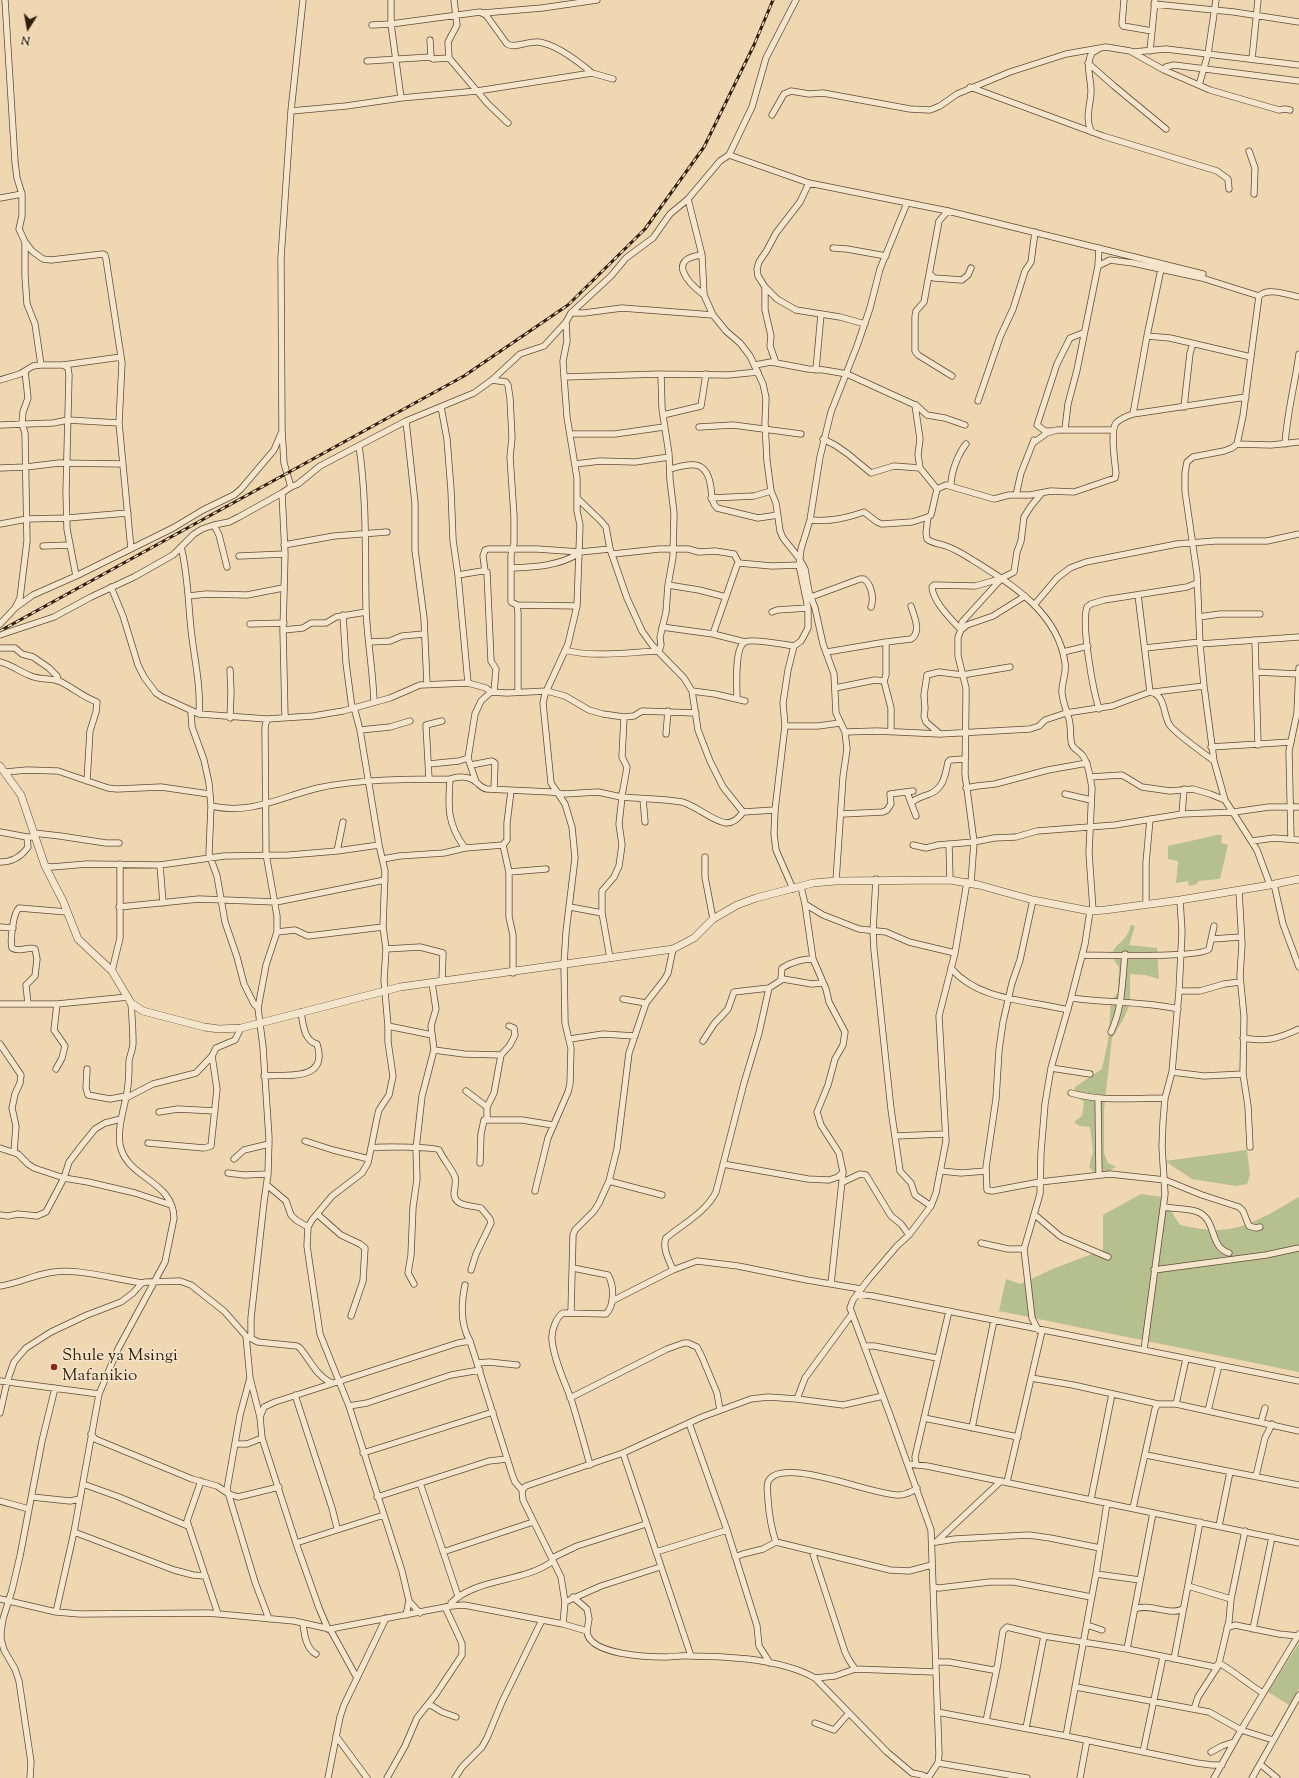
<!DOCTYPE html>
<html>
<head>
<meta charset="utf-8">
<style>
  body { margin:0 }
  #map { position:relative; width:1299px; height:1778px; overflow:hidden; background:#efd7b1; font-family:"Sorts Mill Goudy",serif }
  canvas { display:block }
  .north { position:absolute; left:8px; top:8px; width:40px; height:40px; -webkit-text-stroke:3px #f5e5cc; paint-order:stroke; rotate:191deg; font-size:11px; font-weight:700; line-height:16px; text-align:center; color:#301e0d }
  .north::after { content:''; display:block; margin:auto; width:14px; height:18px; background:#301e0d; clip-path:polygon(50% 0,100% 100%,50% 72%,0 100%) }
</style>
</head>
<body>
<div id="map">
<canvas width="1299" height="1778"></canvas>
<div class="north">N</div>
</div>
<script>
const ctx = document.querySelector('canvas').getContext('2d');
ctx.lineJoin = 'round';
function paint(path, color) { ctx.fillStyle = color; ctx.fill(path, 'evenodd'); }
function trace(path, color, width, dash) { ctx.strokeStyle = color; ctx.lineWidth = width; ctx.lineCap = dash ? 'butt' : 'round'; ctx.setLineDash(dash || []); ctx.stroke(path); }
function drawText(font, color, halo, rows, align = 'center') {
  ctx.font = font + ' "Sorts Mill Goudy",serif'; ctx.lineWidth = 3; ctx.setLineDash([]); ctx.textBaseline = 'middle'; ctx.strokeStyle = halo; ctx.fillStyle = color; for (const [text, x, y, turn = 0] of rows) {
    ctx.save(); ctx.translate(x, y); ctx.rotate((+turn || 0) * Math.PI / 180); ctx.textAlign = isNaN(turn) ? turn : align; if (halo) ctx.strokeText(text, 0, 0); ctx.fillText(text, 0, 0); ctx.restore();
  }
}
const green = new Path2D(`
  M1217 835H1222L1221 843 1228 845 1220 879 1198 881 1197 884 1189 886 1188 881 1176 883 1178 861 1168 859V846Z
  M1131 925 1135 926 1129 945 1157 948 1159 979 1145 975 1130 974V1004L1124 1018 1112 1038 1104 1110V1153L1108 1163 1116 1167 1109 1171 1094 1172 1089 1167 1093 1151 1090 1127 1079 1126 1074 1122 1082 1116 1084 1102 1074 1094 1075 1087 1102 1069 1108 1041 1111 1002 1118 992 1119 967 1111 956C1115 942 1126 944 1131 925Z
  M1247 1150 1250 1175 1247 1184 1236 1186 1192 1179 1165 1161Z
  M1141 1194 1162 1197 1180 1225C1191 1227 1203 1230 1214 1230 1246 1231 1272 1212 1299 1197V1372L999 1311 1006 1279 1020 1284 1055 1268 1103 1250V1215Z
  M1299 1643V1688L1289 1705 1268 1692Z`);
const minor = new Path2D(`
  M5 0 15 162 17 178 22 194V216L19 229 25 242 32 251 43 259 51 260 103 254 105 255 106 259 122 363 119 423 131 549
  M391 0V24L401 98
  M454 0 457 25 448 42 449 58 488 104 508 123
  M1124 0 1122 24 1123 26 1152 31
  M1154 4 1234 12 1299 22
  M483 13 542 8 597 0
  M372 25 391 24 480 12 486 15 507 44C516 49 526 41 538 42 555 44 579 62 592 73
  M430 40 431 57 433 59 449 58
  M1150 51 1155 0
  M1133 52 1166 49 1299 65
  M1252 59 1258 0
  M367 61 431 57
  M1088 63 1114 86 1166 129
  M1164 70 1166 67 1174 65 1299 81
  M1199 85 1208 54 1216 0
  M970 87 1103 136 1217 171 1228 179 1229 189
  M291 111 346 106 401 98 477 91 592 73 613 79
  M772 115 784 94 791 91 809 94 823 93 910 109 930 110 940 106 957 94 1010 72 1066 54 1106 47 1130 51 1164 70 1210 90 1279 110 1285 109 1290 110
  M1092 132C1084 119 1091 104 1091 91 1091 78 1085 65 1092 53L1097 50
  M1249 151 1255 168 1254 194
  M729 155 809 183 948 211 1203 274
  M809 183 800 202 776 233 767 250 759 262 757 269 758 276 765 287 777 299 796 310 840 317 865 324
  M0 198 22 194
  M688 199 702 255 704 295 713 315 726 331 740 343 750 356 763 384 766 398 765 423 767 461 771 491 776 503 780 531 783 538 799 558 805 569 809 592 815 608 823 644 834 674 836 713 845 732 847 749 843 777 836 881
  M948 211 939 221 924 302 916 311 915 317V351L918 355 952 376
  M25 242V276L27 304 35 324 41 365
  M833 248 847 249 886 256
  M702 255C666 259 688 283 704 295
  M1098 266 1099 248
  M1161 269 1147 336 1170 338 1251 357
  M930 274 934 278 962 280 968 275 971 268
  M765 287V310L771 336 770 346 776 363
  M571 313H584L622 308 713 315
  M63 365 68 368 69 375 66 492 67 529 76 576
  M755 365 771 362 808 369 824 370 847 374 915 405 920 439 918 455 920 468 937 489
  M816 370 821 314
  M564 377 661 374 728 375 758 372
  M0 380 20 374 33 366 41 365H63L121 357
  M492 380 506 382 508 385 510 398 512 438 510 457 514 516V543L511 555V602L517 605 518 613V692
  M978 401 1000 337 1013 309 1025 271 1031 262 1035 232
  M916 405 927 415 945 418 965 425
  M441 407 447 439 451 490 453 540 458 575 468 683
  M1184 407 1190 353 1193 344
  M1133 414 1147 336
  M663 415 701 406 706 374
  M406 421 415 503V550L424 618 427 684
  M0 425 53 423 68 420 119 423
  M699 427 733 425 801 434
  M1065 429 1068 404 1077 370 1098 266 1110 260 1133 263 1202 278 1259 296
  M1052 431H1045L1037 425 1057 364 1070 338 1083 333
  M570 434H615L664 427
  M823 439 835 445 848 454 871 473 894 466 920 468
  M1033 443 1047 433 1057 430H1113
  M1237 444 1271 445 1299 442
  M1285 444C1287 413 1295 384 1299 354
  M359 446C367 500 365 553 366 608 367 639 373 670 374 702
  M575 464 600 461 635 462 669 457
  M0 468 26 467 59 463 123 464
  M670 469C692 463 707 459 711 488 712 496 711 502 717 508L758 518 778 515
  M951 485C951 472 958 454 966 444
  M291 487 284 463 282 430 281 258 291 111 303 0
  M282 493 285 554 283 630 285 717
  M1016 495 1021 473 1034 440
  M711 498 754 496 771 491
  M578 499 600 520 606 527 610 549 627 598 642 631 652 645 684 678 692 691 698 730 710 761 723 787 743 812 775 810
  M928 517 926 533 927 539C933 544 939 543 946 546 955 549 963 554 971 559 1011 584 1058 612 1065 663 1067 674 1061 683 1062 693 1063 702 1066 710 1069 719 1071 726 1070 733 1071 740 1071 749 1079 750 1083 756 1089 764 1090 778 1092 788L1089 853 1093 910
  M810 520C830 522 846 518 864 512L877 522 882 524 912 522 928 517 931 515 937 489 946 485 994 499 1009 495H1030L1051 491 1074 492 1115 478 1116 473C1115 463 1110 431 1116 423 1120 419 1127 416 1133 414L1246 397
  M0 524 27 519 67 518 128 513
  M214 525 219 535 227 567
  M284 545 334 536 387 532
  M43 546 70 545
  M181 547C188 574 188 601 191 629 194 658 201 685 199 714
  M613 554 659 549H688L699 552 715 551 734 554 739 563
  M239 556 285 554
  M511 568C534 567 560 566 579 553
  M485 571 483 556 485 550 488 549H537L580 552 610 549
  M458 575 482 571 487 572 491 661 496 669 494 692
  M668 585 699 590 726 597
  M111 587 123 616 138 665 144 677 156 693 162 697 199 714 267 719 313 716 343 711 390 698 420 685 468 683 486 688 491 692 507 693 547 691 565 696 589 710 603 714 624 717 634 716 642 711 696 713
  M1138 595 1150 692
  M189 596 206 594 247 595 283 588
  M811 597 860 579H864C872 585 874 599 871 607
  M1035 604 1057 578 1070 568 1086 562 1177 544 1215 541H1267L1299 534
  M517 605 577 606
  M16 606 20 598 27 541 25 433 22 424 23 412 28 398 25 371
  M772 612 777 610 808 608
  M343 615 346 663 352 708
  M1199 617 1220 614H1260
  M0 624 15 608 33 595 76 576 173 528 203 510 234 495 241 489 274 450 282 431
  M250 624 284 623
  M662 627 713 634 745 642
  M283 630 303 628 311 623H326L336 617 366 612
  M961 630 962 622 1002 578 1014 572 1017 552 1021 541 1024 517 1031 506 1041 494
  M961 630C951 619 933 602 932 587L934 585 975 586 1000 579
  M713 634 737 565 739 563 772 566 799 565
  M0 635 54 617 91 597 134 577 173 555 194 534 202 529 214 525 229 522 239 517 282 493 291 487 298 484 320 466 406 421 474 393 492 380 520 354 544 346 566 322 571 313 611 276 626 258 653 238 670 214 688 199 720 161 729 155 752 107 766 58 796 0
  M1255 640 1258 745
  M369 642 390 641 402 636 424 634
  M1200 644 1299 637
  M0 648H15L22 654 33 657 49 668 57 676 58 681
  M1145 648 1200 642
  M565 650C593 658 630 652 659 651L661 645 660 637 666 612 668 585 673 557 674 513 670 480 669 454 662 409 661 374
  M827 652 886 642 911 639C922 632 914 616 911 606
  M1063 652 1088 646
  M0 662C12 665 20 672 31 676 40 680 52 678 59 681 72 687 83 697 97 702L96 712 90 731 87 781
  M1256 672 1298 674
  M884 681 886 675V642
  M835 688 875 680 884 681 891 708V732
  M692 691 715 694 745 701
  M1154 692 1204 686
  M737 699C737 687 734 647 745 642 752 638 786 645 794 646
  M354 707 360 730 379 845 385 871 383 927 386 949 384 980 388 1026V1042L393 1076 389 1095 379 1110 377 1118 368 1163 362 1173 332 1196 312 1220 308 1227 307 1246 320 1334 349 1406 402 1571 409 1601 406 1615
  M1099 709C1093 690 1081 625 1087 607L1091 604 1104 600 1187 587 1197 583
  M191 711 192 727 204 760 209 783 211 806 209 854 217 876 225 922 237 957 244 984 254 1004 258 1008
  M230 718 231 692 230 670
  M785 726H818L840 723
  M360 730 390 727 410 721
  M845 732 877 731 940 734 1030 729 1039 726 1045 720 1066 713 1112 706 1150 692C1165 694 1163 713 1169 724 1173 732 1205 754 1214 761
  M666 734 668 711
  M940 734 926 722 924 716 925 709 924 695 927 675 939 672 962 675 1010 667
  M1211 747 1291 742
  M429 764 459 761 468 758
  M471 765 492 761 495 763 494 789
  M6 772 27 770 58 771 108 788 117 789 161 787 209 794
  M1090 777 1122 775 1142 787 1170 791 1193 789 1210 794 1225 800
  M429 779 426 725 442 721
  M450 779C448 807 447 824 465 848L503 845 507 840V823L511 791
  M476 782 468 758 475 714 481 701 491 692
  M966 788 977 786 995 784 1048 770 1087 763
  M907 792 916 816
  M1065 794 1091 800
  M621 797C641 799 662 798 682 802 697 806 712 821 726 823 734 823 739 818 743 812
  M643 799 645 822
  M911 803C916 798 921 797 927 795 943 790 945 777 948 762L950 760 964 759
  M211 806C252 815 280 797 318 788 358 779 409 779 450 779 458 776 469 776 476 782 480 785 481 788 487 789L551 792 564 794 598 792 621 797 623 790 627 767 622 757 624 717
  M842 814 883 812 887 810 891 804 890 794 913 791
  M1182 814 1184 789
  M0 832 27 837H35
  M34 833 60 836 106 843H119
  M1291 839 1289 751 1297 713 1299 668
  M1252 841 1274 838 1299 840
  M949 844 950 880
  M503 845 509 872
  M913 845 926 848 938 845 974 842 994 838 1016 837 1037 831 1115 825 1182 814 1234 812 1269 807H1299
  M337 851 343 822
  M705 857V877L713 919
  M383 859 399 856 444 853 465 848
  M0 862C12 862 21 857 28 847L27 837
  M160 865 163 903
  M45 866 52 867 87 864 160 865 224 856 289 855 337 851 379 845
  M876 879 873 931 874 950 891 1109 899 1164 900 1171 911 1183 915 1195 931 1206
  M971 883 974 842 965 774 966 700V688L958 656V637L961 630 967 625 993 616 1025 596
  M1274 884 1283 924 1299 967
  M1270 885 1257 850 1225 800 1214 761 1204 686 1200 644 1197 574 1185 491V473L1187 462 1193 457 1224 451 1232 448 1237 444 1243 416 1259 296C1268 287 1288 295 1299 297
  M801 887 805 904 813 959 826 989 829 1002 845 1032 843 1045 835 1059 828 1085 817 1112 821 1125 839 1153 843 1172 831 1284
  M793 889 776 850 774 834 775 810 785 726 783 703 788 670 794 646 801 641 808 628V608L799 565 801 549 810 520 820 457 831 412 857 346 870 308 880 269 907 203
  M1239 891 1242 944 1240 976 1244 1016 1243 1074 1248 1106 1250 1147
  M1033 900 1020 960 1012 983 1003 1022 999 1050 996 1099 986 1167 987 1190 992 1191 1040 1182 1110 1174 1165 1180 1202 1195 1239 1207 1243 1211 1249 1226 1256 1228 1260 1227
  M805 904 823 915 859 929 886 932 909 942 955 953
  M1146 904V863L1150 819
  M119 907 199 899 276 902 385 880
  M570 907 602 913
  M0 927 13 928
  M277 932 295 930 308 936 383 927
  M1212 939 1241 937
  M386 949 420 947 443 953 442 981
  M1082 955C1101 955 1201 958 1209 949L1214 926
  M610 958 602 913V891L614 877 619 866 622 845 619 824 622 797
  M951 968C978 1001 1029 1000 1068 1010
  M112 971 120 938V864
  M513 973V935L509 917V872L546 869
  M781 979 782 968C792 962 802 959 813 959
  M1179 991H1200L1224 984 1240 982
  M1071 998C1107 1003 1143 1001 1178 1009
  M623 999 646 1003
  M0 1004H57L128 997
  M28 1004 26 985 35 976 37 959 35 949C28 946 20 953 12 948 10 941 13 913 19 908L67 912
  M388 1026 432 1035
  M1111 1032C1123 1006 1122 982 1125 954
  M1243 1038C1266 1042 1278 1039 1299 1029
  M570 1039 603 1034 635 1036
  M703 1041 714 1024 728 1009 734 992 769 988 783 979 812 984 822 983
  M0 1044 21 1075 20 1083 15 1094 12 1108 16 1126 14 1152
  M434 1050 464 1054 501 1055
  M1051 1068 1090 1074
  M56 1069 62 1058 65 1046 54 1030 57 1004
  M87 1069 86 1088 88 1095 110 1099 126 1096
  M1172 1072 1204 1076 1243 1074
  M264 1076C287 1074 329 1082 317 1044 304 1041 303 1024 301 1012
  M466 1091 487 1107
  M1071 1093C1103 1102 1132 1098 1165 1098
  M126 1098 153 1084 196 1073 212 1056 216 1048 235 1040 241 1028
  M1098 1099 1099 1174
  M159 1112 178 1109 215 1111
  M487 1119V1107L494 1093 501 1055 510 1045 515 1035 514 1028 509 1026
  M895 1136 945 1134
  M305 1141 333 1150 369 1159
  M148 1143 204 1148 211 1146 217 1089 212 1056
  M0 1148 18 1154 28 1164 34 1168 64 1178 88 1182 135 1193 171 1205
  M371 1148C380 1146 435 1147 439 1150 443 1159 452 1169 455 1177 456 1182 455 1188 454 1193 454 1207 471 1205 481 1208L490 1219 491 1223 476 1254 471 1270
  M234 1159 244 1150 269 1144
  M480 1163 481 1134 484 1120H522L553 1125
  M723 1164 808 1179 829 1180 838 1177 843 1172
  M941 1171 961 1173 986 1171
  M228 1173 244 1175 268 1174
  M609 1181 662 1195
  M843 1182 860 1174 866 1175 891 1216 901 1224 909 1235
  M267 1185 286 1201 291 1215 296 1220 308 1227
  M535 1191 548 1138 568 1092 570 1084 571 1048 565 1023 564 964 566 932 575 858 572 827 565 804 551 783 543 703 545 694 568 644 577 606 580 525 577 511V478L567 417 564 377 563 361 567 341 566 322
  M1164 1207C1174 1209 1189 1208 1198 1212 1217 1220 1209 1247 1229 1253
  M317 1214 341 1235 360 1244 365 1248 363 1281 351 1316
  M0 1215 8 1216 18 1214 37 1216 46 1212 64 1178 69 1162 82 1145 95 1129 105 1123 121 1119
  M1035 1215 1061 1237 1108 1257
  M981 1243 1008 1249H1024
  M573 1268 608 1275C614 1285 615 1305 606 1314L563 1313C556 1317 551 1332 552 1340 554 1360 564 1380 571 1399 578 1421 584 1443 590 1465
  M673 1270C669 1260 662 1248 666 1238 683 1224 706 1212 716 1192L744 1083 759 1033 769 988
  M1154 1270 1266 1255 1299 1248
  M414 1284 408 1273 411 1255 413 1207 417 1179 416 1149 422 1096 434 1050 431 1026 436 1009 432 983
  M465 1285C461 1304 460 1324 470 1341
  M0 1286C17 1284 31 1276 48 1273 75 1267 114 1279 142 1283
  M857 1294 873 1296 1299 1381
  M612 1301 673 1270 697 1261 738 1266 807 1280 861 1289
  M571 1312 573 1235 575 1230 594 1211 599 1203 609 1181 617 1149 629 1053 646 1003 664 980 668 973 673 949
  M1038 1330 1032 1318 1024 1249 1040 1194 1041 1152 1045 1104 1051 1068 1071 998 1085 944 1090 911
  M246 1336 250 1378 240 1415 227 1489 255 1582 269 1619
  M251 1338V1318L264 1202 268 1174 269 1138 263 1047 258 1008 266 965 277 932V916L266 854 265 727 267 719
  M864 1346H874L937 1358
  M1144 1350 1165 1194 1162 1147 1163 1122 1165 1098 1172 1072 1179 991 1182 932 1180 900
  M478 1363 489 1362 517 1365
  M250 1378 260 1417 262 1438 296 1543 319 1608 328 1629
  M1031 1378 1073 1385 1158 1404
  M0 1381 99 1394
  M295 1395 332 1508 337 1528
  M570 1398 667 1349 684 1343H688L697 1347 702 1357 717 1393 720 1410
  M797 1399 805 1378 852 1314
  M1176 1404 1186 1359
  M349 1406 367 1403 451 1375 480 1370
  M1208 1411 1219 1365
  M0 1413 7 1382 14 1362 26 1348 51 1332 87 1315 121 1302 133 1293 142 1283 146 1282 180 1281 191 1285 224 1311 246 1336 258 1342 297 1346 300 1348C310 1360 317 1377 332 1383
  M260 1417 264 1407 275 1402 458 1343 470 1341 512 1474 515 1482 522 1490
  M924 1418 1018 1437
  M1261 1422 1265 1408
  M689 1423 727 1530 757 1626 759 1646 770 1663
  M972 1428 994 1320
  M91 1434 95 1439 192 1479 217 1486 229 1494 238 1497 279 1487
  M236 1444H247L262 1438
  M363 1453 493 1412
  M623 1453 691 1656
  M1146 1455 1299 1485
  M908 1464 927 1466 1299 1543
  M916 1464 915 1457 949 1311
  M1256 1476 1265 1438 1272 1424
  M201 1481 187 1521 218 1614
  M1007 1482 1042 1331
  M420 1483 458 1596
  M83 1484 119 1497 188 1526
  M32 1497 70 1501 80 1499
  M377 1497 489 1461 507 1459
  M1091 1499 1112 1394
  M0 1501 29 1509
  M1133 1508 1155 1409 1158 1404H1176L1299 1431
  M1219 1526 1230 1472
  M74 1532 174 1570 193 1575 205 1576
  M776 1542C771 1528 769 1514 768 1500 768 1494 766 1487 768 1482 780 1454 876 1497 900 1495 907 1494 912 1492 917 1488
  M936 1542 955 1539 1029 1535 1050 1538 1100 1548
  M936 1542 1001 1481
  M296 1543 384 1515
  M812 1551 845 1652 849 1660 855 1669 935 1672
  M443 1552 533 1522
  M656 1552 727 1530
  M735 1557 743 1554 763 1549 776 1542 890 1570 909 1571 932 1565
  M552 1558 577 1546 646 1524
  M1096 1574 1140 1580
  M1188 1586 1231 1599
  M933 1587 939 1588 990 1582H1014L1091 1597
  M573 1597 587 1609 589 1619 587 1631
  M0 1599 56 1612 80 1614 208 1613 294 1621 330 1629 451 1606 464 1605 563 1624 587 1631C588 1655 648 1657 666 1657 674 1657 682 1655 690 1656 709 1656 729 1657 748 1659 771 1662 796 1667 815 1678L887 1752 912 1773 922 1775 928 1778
  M409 1601 420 1613
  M565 1602 601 1586 660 1567
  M451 1606V1603C478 1577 523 1583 553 1561
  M1135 1609C1152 1603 1169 1616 1183 1609
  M56 1612 74 1532 99 1394 118 1349 165 1262 174 1218C173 1180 127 1179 120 1145 117 1124 126 1105 128 1085 129 1077 129 1069 129 1061 130 1055 133 1049 133 1043 133 1030 132 1016 131 1003
  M303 1623C304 1634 306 1649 316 1654
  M563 1624 565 1602 561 1577 523 1500 522 1490 526 1486 623 1453 702 1417 751 1399 768 1397 797 1399 843 1405 883 1396
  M1087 1625 1102 1630
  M1227 1628 1235 1625 1279 1634 1298 1636
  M330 1629 357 1678
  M1253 1629 1272 1537
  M1127 1649 1153 1513
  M1174 1659 1200 1522
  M936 1662H949L993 1670 997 1668 998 1663 1003 1631 1007 1627 1044 1636 1127 1649 1215 1667 1219 1663 1229 1621 1231 1599 1245 1531
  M1219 1663C1235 1672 1248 1684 1263 1693
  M815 1678 835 1676 855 1669
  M1076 1687 1209 1712 1241 1730 1273 1740
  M429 1704 442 1712 456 1717
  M1194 1709 1198 1697 1218 1666
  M937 1712 1066 1736 1197 1763 1212 1765H1222
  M986 1721 997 1668
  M815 1723 834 1730 849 1713
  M1026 1728 1044 1636
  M336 1736 367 1778
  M1066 1736 1096 1574 1107 1503
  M1143 1752 1163 1657
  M1211 1752 1222 1746 1234 1742
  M938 1763 1027 1778
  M1260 1764 1277 1778
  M30 1778 31 1762 19 1681 15 1669 4 1650 1 1639V1632L3 1619 12 1590 20 1556 42 1441 55 1388
  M328 1778 340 1717 344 1705 386 1618
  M387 1778 405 1746 417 1718 436 1694 462 1655V1644L460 1639 445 1607
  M455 1778 462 1767 482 1747 487 1738 502 1702 542 1620
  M928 1778 938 1763 939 1754 931 1530 890 1415 850 1308 853 1300 868 1280 897 1246 909 1235 931 1206 936 1193 946 1141 939 1016 955 953 967 882
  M1080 1778 1087 1740
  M1214 1778 1241 1730 1299 1634
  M1252 1778 1299 1695`);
const tertiary = new Path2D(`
  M0 766 21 795 45 866 63 901 78 939 112 971 131 1003 143 1011 204 1027 219 1029 241 1028 400 987 673 949 694 938 713 919 737 905 756 898 813 883 836 881 950 880 979 885 1033 900 1090 911 1105 910 1180 900 1270 885 1299 879`);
const rail = new Path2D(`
  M0 631 464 376 568 305 645 229 704 147 754 45 773 0`);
const markers = [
  [54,1367,4,"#8f2418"]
];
const poiNames = [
  ["Shule ya Msingi",62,1357],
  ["Mafanikio",62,1377]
];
paint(green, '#b6bf8e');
trace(minor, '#604c36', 7);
trace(tertiary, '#604c36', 8);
trace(minor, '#f5e5cc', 5.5);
trace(tertiary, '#f5e5cc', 7);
trace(rail, '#301e0d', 3);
trace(rail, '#f5e5cc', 1.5, [4.5]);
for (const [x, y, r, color] of markers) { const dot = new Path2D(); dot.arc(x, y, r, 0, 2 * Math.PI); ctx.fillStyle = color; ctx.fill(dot); trace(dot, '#f5e5cc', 1.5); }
drawText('17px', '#301e0d', '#f5e5cc', poiNames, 'left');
</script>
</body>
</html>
